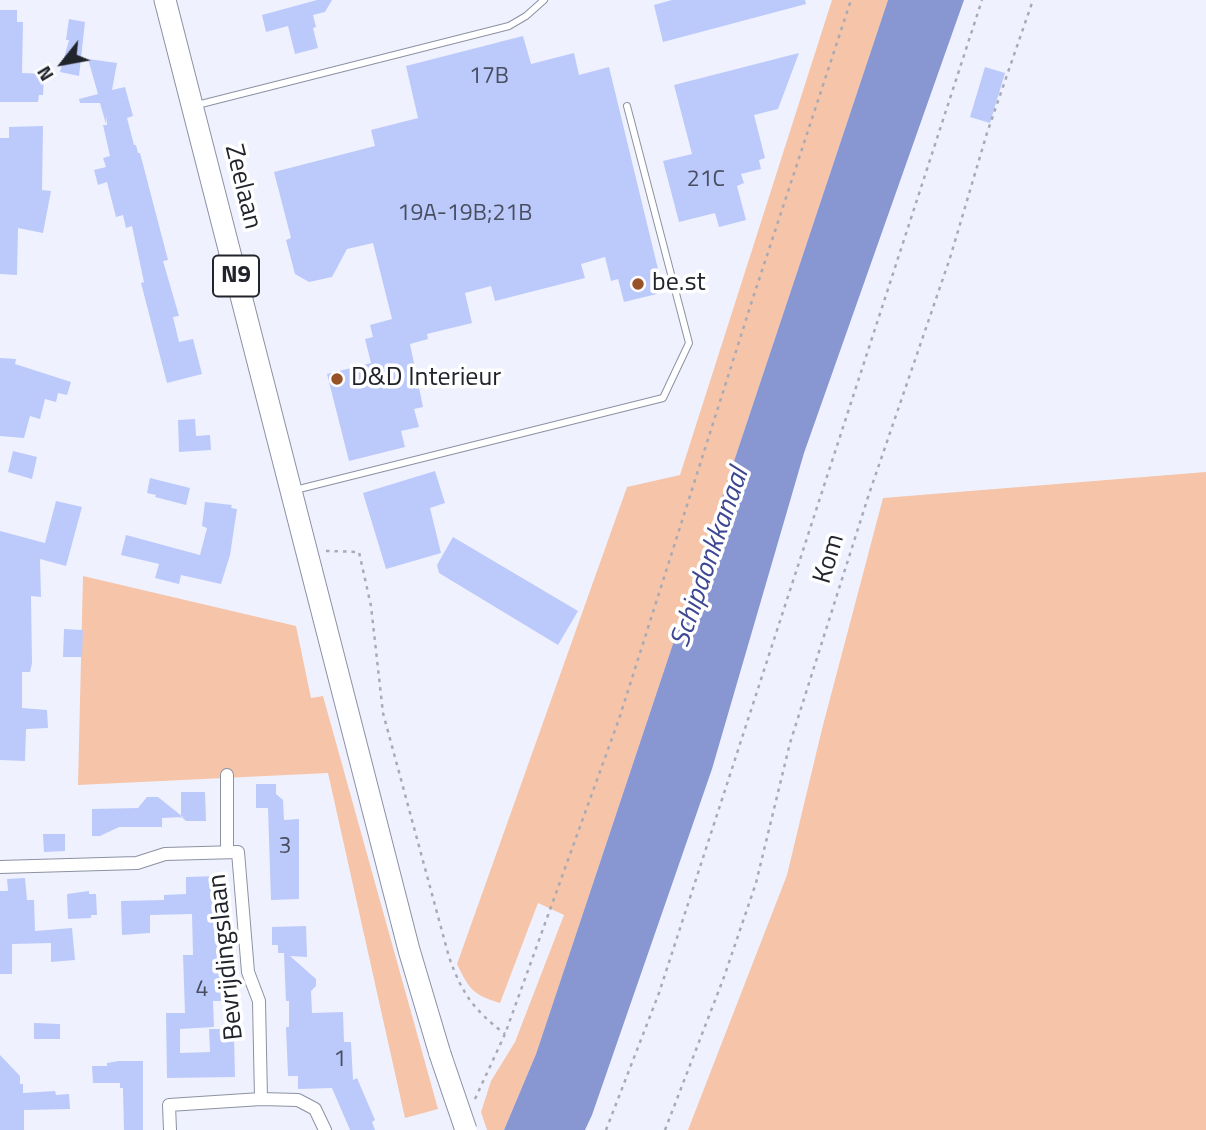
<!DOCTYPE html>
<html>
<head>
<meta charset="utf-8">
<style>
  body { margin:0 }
  #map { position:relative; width:1206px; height:1130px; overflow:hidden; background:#eff2fe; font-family:"Titillium Web",sans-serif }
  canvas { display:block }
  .north { position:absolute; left:28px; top:28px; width:70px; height:70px; -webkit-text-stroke:5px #fff; paint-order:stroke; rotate:239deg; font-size:19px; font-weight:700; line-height:28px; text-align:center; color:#22242c }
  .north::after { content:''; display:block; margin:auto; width:24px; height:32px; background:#22242c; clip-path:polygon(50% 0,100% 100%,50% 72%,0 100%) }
</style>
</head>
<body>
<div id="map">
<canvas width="1206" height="1130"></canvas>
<div class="north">N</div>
</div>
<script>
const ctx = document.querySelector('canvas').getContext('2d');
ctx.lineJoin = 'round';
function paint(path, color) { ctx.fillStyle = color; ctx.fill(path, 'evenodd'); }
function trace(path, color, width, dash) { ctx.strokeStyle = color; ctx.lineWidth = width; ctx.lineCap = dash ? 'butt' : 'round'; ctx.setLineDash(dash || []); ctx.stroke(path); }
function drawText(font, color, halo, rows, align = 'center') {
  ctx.font = font + ' "Titillium Web",sans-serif'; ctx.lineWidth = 7; ctx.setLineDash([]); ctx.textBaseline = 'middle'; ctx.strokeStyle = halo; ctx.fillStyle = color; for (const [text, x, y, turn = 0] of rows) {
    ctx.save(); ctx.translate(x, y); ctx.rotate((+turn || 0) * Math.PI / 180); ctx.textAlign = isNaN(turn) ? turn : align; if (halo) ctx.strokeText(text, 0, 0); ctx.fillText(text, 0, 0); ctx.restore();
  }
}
const green = new Path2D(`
  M832 0H888L536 1054 504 1130H487L481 1112 491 1081 515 1042 564 915 538 903 500 1003C473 995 469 989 457 964L627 487 680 475Z
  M1206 472V1130H688L787 875 822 729 883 498Z
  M83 576 296 626 311 698 323 696 438 1109 405 1118 328 773 78 785Z`);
const water = new Path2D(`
  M888 0H964L804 453 712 769 592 1115 585 1130H504L536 1054Z`);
const building = new Path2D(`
  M317 0H332L325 12 313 15 316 27 313 28 318 48 295 54 288 26 266 32 262 15Z
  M672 0H805L806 4 663 42 654 5Z
  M0 10H17V22H23L22 73 44 74 43 95H39L38 102H0Z
  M69 19 85 22 79 76 60 72 69 40H66Z
  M523 36 531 64 574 53 579 75 609 67 658 269H651L657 294 624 302 618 279 611 281 605 257 581 264 585 278 495 301 491 286 465 293 472 323 427 334 428 339 410 344 423 407 414 409 419 427 401 431 405 447 349 461 327 374 371 363 365 339 373 337 370 325 392 319 373 243 347 249 332 277 309 282 295 274 286 240 291 238 274 172 375 146 371 130 418 118 406 66Z
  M799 53 778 109 754 115 765 158 759 160 761 169 741 174 744 183 737 186 746 220 719 227 715 213 679 222 663 161 692 154 674 85Z
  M88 59 117 63 112 90 125 87 133 116 127 118 134 145H136L138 153H140L168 260 163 261 179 316 173 317 179 342 193 339 202 374 167 383 141 283 144 282 132 226 126 228 123 215 116 217 107 182 98 185 94 170 106 167 103 158 110 156 103 125H107V115L106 124 100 103H80L79 99 98 94Z
  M985 67 1005 73 990 123 970 117Z
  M43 126 42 190 51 191 43 233 18 228 17 275 0 274V138H9V127Z
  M0 358 16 359 15 364 71 382 67 395 58 393 56 402 45 399 40 419 30 416 24 438 0 436Z
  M195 419 196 436 210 435 211 450 179 452 178 420Z
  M13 451 37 457 32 479 8 472Z
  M435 471 445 503 430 508 441 553 386 569 363 493Z
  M150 478 190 488 186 505 155 497 156 495 147 493Z
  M56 501 82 507 66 566 40 559 41 597 31 596 32 663 30 672H22V708L47 710 48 728 26 729 25 761 0 760V531L45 543Z
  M205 502 232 505 231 508 237 509 230 555 221 584 181 575 179 584 155 578 159 564 121 555 126 535 200 555 207 528 202 526Z
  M453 537 578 611 558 645 439 573 437 565Z
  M64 629 83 630 82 657H63Z
  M256 784H276V794L283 800 284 820 299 819V899L271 900 268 808H256Z
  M181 792H205L206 821H186L181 816Z
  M147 797H158L183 817 162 818V827H119L100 836H92V809L138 808Z
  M43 834H65V851L44 852Z
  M217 876 218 901H215L221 1001H213L214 1027 180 1029V1053L210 1052 209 1029H224V1036H234L235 1077 167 1078 166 1013H185L183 955H193L192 914 150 915V933L122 935 121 901 164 900V895L186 894V877Z
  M25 878 27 900H34L35 931 72 928 75 960 51 962V943L12 944V974H0V891H8L7 879Z
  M89 891V894H96L97 915H91V918L68 919 67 894Z
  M306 926 307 957 290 956 316 979V986L311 991 312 1013 343 1012 344 1042H351L353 1080 357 1078 375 1120 372 1122 375 1130H350L332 1088 298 1089V1076H288L286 1027H289V1001H286L284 953H278V945H272V927Z
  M34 1023 60 1024V1039H34Z
  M0 1055 20 1076V1084H23V1093L55 1091 56 1095 69 1094 70 1109 24 1110V1130H0Z
  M119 1061H143V1130H124L123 1088H120V1083H93L92 1066H107V1063Z`);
const path = new Path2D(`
  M326 551 359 552 371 606 383 713 449 957C462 994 474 1010 505 1034
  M475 1099 505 1034 619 719 751 304 851 0
  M606 1130 659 993 982 0
  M665 1130 724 977 756 883 790 743 869 494 950 258 987 133 1033 0`);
const lane = new Path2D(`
  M197 105 509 26 526 16 544 0
  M295 490 663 398 689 343 627 106`);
const street = new Path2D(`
  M227 851V775
  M0 867 137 863 165 854 238 852 248 972 259 1001 261 1099
  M170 1130 169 1105 261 1099 298 1100 315 1109 325 1130`);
const primary = new Path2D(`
  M165 0 409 950 440 1054`);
const primaryBridge = new Path2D(`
  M440 1054 466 1130`);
const markers = [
  [638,284,7,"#985228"],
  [337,379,7,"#985228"]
];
const numberNames = [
  ["17B",489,77],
  ["21C",706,180],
  ["19A-19B;21B",465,214],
  ["3",285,847],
  ["4",202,990],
  ["1",340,1060]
];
const shields = [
  [236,276,46]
];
const shieldNames = [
  ["N9",236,276]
];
const streetNames = [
  ["Zeelaan",242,187,76],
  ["Kom",830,559,-73],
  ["Bevrijdingslaan",227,957,-96]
];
const poiNames = [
  ["be.st",652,284],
  ["D&D Interieur",351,379]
];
const waterNames = [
  ["Schipdonkkanaal",711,558,-71]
];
paint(green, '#f6c4a8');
paint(water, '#8896d1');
paint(building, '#bcc9fb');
trace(lane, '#8c91a3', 8);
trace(street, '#8c91a3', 14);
trace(primary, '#8c91a3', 23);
trace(path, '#a8abb6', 2.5, [3.5, 5]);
trace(lane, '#fff', 6);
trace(street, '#fff', 12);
trace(primary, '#fff', 21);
trace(primaryBridge, '#8c91a3', 23, []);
trace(primaryBridge, '#fff', 21);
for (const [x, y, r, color] of markers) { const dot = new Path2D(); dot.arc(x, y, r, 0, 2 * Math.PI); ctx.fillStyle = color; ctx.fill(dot); trace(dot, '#fff', 2.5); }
drawText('23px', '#484d60', null, numberNames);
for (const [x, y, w] of shields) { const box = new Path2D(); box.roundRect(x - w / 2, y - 20.5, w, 41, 5); ctx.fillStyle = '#fff'; ctx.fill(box); trace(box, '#22242c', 2); }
drawText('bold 24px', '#22242c', null, shieldNames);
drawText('26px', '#22242c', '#fff', streetNames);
drawText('26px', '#22242c', '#fff', poiNames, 'left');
drawText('italic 28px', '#3e4892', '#fff', waterNames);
</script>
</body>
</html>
